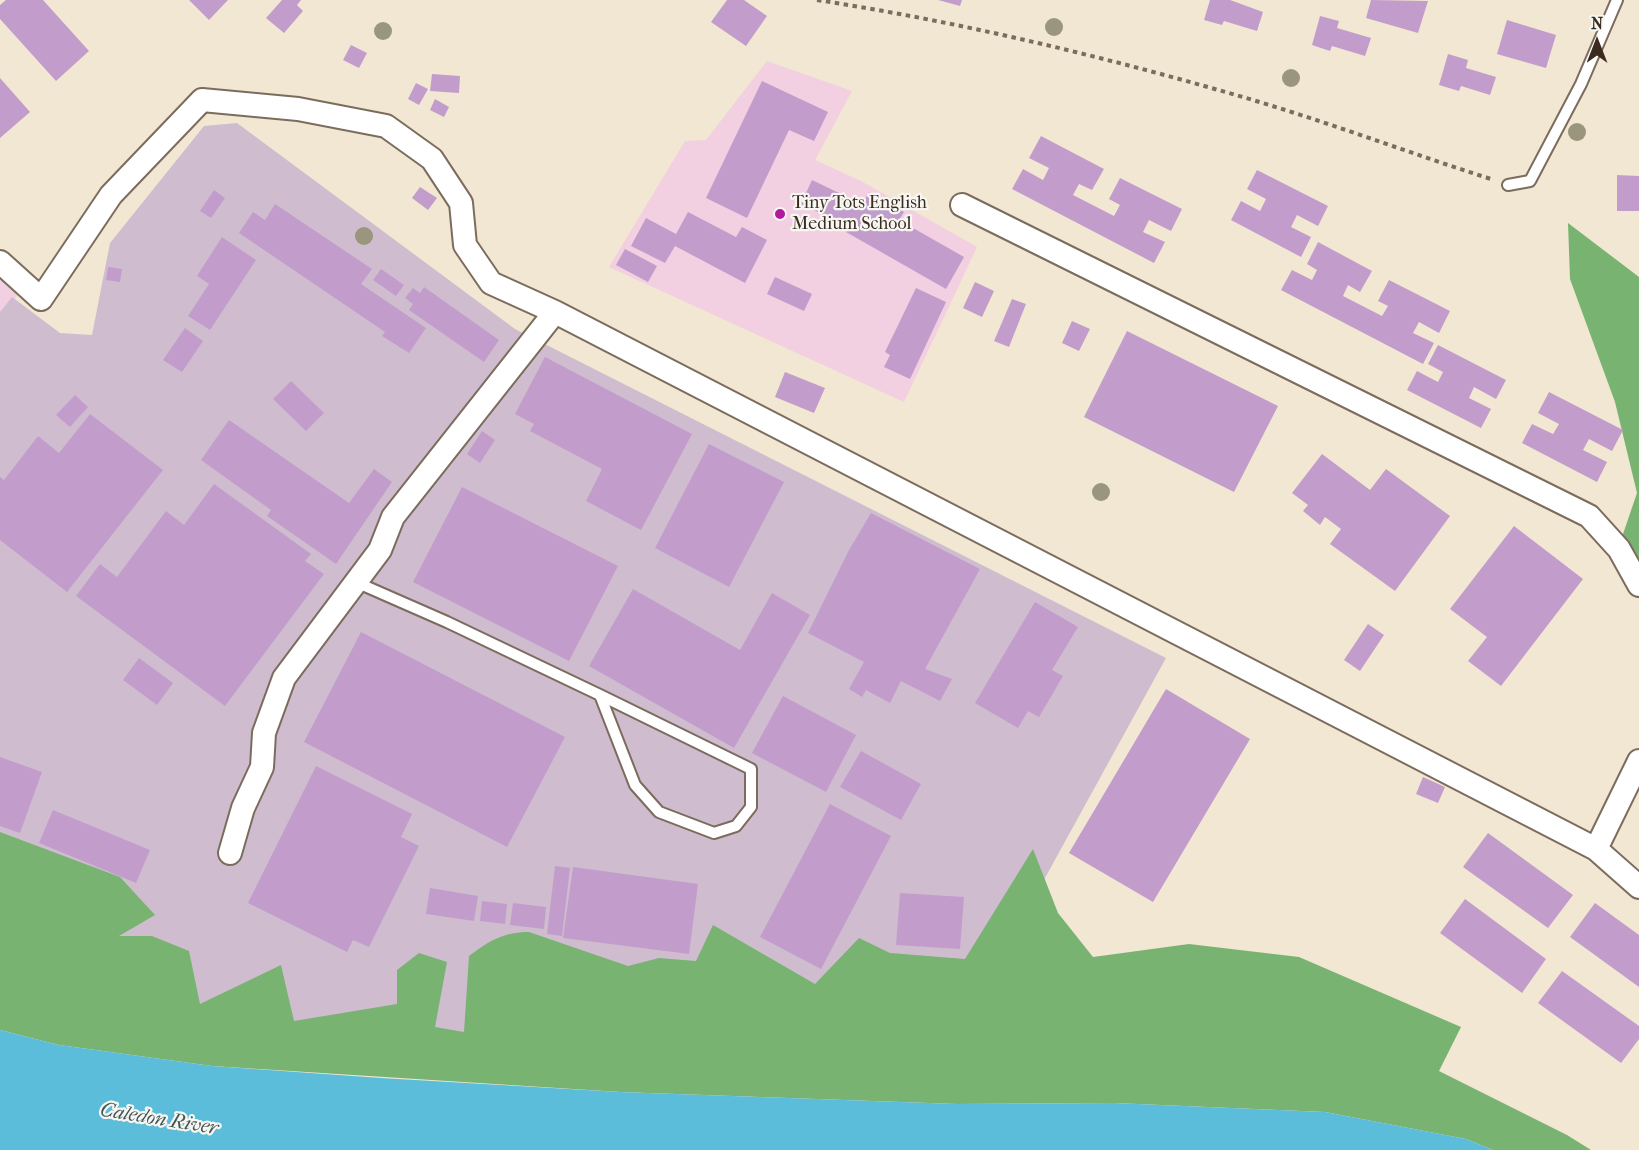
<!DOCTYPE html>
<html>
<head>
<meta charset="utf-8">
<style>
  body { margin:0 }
  #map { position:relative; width:1639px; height:1150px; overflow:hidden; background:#f2e7d2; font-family:"IM FELL French Canon",serif }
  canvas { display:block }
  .north { position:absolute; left:1567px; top:12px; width:60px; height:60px; -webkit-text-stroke:4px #f6f6f2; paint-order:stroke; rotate:0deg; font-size:16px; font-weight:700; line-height:24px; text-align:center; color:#3b2a1e }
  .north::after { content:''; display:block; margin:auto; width:21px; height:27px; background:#3b2a1e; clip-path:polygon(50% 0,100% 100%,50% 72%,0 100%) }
</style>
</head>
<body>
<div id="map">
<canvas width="1639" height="1150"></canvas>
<div class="north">N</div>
</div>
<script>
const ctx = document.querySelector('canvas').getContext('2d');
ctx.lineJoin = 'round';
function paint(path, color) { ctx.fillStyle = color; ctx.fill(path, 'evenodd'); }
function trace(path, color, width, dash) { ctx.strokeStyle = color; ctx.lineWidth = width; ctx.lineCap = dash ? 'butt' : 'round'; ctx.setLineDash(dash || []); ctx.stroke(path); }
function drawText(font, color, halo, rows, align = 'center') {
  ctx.font = font + ' "IM FELL French Canon",serif'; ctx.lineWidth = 4.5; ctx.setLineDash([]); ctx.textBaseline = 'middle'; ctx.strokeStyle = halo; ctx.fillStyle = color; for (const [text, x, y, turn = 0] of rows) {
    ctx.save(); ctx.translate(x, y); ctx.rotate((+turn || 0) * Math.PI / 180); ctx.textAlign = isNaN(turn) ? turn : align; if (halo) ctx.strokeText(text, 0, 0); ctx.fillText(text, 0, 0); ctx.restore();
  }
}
const built = new Path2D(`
  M767 61 852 91 815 160 861 181 977 247 904 402 609 267 685 141 706 140Z
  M0 278 18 295 0 317Z`);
const industrial = new Path2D(`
  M237 123 515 329 1166 658 985 987 515 1034 342 1040 0 977V312L12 297 60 333 92 335 110 243 204 126Z`);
const forest = new Path2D(`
  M1568 223 1639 277V570L1622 537 1637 493 1615 402 1570 279Z
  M0 832 120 877 155 915 119 936H152L189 951 200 1004 281 965 294 1021 397 1004V970L419 953 447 962 435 1027 464 1032 469 956C489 941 503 932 529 932L628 966 659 958 696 961 713 925 815 984 859 938 890 953 965 959 1033 849 1058 913 1093 957 1189 944 1299 957 1461 1027 1439 1071 1567 1135 1591 1150H1493L1466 1139 1325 1112 1114 1103 957 1104 620 1092 212 1066 59 1045 0 1030Z`);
const water = new Path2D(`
  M0 1030 59 1045 212 1066 381 1078 620 1092 957 1104 1114 1103 1325 1112 1466 1139 1493 1150H0Z`);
const building = new Path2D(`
  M6 0H43L89 51 56 81 0 19V5Z
  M189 0H228L209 20Z
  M282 0H301L297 5 303 11 284 33 266 18Z
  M727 0H744L767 16 746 46 711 22Z
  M938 0H962L960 6Z
  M1210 0H1230L1263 12 1257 31 1224 21 1222 25 1204 20Z
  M1371 0 1428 1 1418 33 1366 18Z
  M1320 16 1339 21 1337 28 1371 38 1365 56 1332 46 1330 51 1312 45Z
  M1507 20 1556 35 1546 68 1497 54Z
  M351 45 367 53 359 68 343 60Z
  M1448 54 1468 60 1466 68 1496 77 1490 95 1461 86 1459 91 1439 85Z
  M432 74 460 76 459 93 430 91Z
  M0 78 30 112 0 138Z
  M762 81 828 112 814 141 789 130 747 218 706 198Z
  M416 83 428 89 419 105 408 99Z
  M435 99 449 107 444 117 430 110Z
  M1041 136 1104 169 1092 190 1079 184 1073 195 1114 216 1120 205 1109 199 1120 178 1182 209 1171 231 1149 220 1143 232 1165 242 1154 263 1012 189 1023 169 1043 180 1049 168 1029 158Z
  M1257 170 1328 206 1318 226 1297 215 1291 227 1311 237 1301 257 1231 220 1241 201 1260 211 1266 199 1247 189Z
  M1617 175 1639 176V211H1617Z
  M812 180 862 204 869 192 904 212 899 220 964 257 946 289 846 232 849 227 801 204Z
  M420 187 437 198 428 210 412 198Z
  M214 190 225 198 211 218 200 211Z
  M275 204 372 269 361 284 426 328 409 353 382 336 385 332 239 233 253 212 265 220Z
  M688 212 736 237 742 227 767 240 745 283 675 246 665 263 631 246 646 218 676 234Z
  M222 237 256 260 210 330 188 316 209 284 197 276Z
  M1318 242 1372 271 1360 292 1348 285 1343 296 1382 316 1388 306 1378 301 1389 280 1450 311 1439 333 1419 322 1413 333 1434 343 1423 364 1281 290 1292 270 1312 280 1317 270 1307 264Z
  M625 249 657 266 648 282 616 265Z
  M108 267 122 269 120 282 106 280Z
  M381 269 404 285 396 296 373 280Z
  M775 277 812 294 804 311 767 294Z
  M975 282 994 291 982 317 963 308Z
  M424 287 499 340 484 362 409 310 413 304 405 298 413 288 420 293Z
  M916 288 946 302 910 379 884 367 890 355 885 352Z
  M1012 299 1026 304 1009 347 994 341Z
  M1072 321 1090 329 1079 351 1062 343Z
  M185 328 203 341 182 372 163 360Z
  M1127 331 1278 406 1234 492 1084 417Z
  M1438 345 1506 380 1496 399 1474 387 1469 398 1491 409 1481 428 1407 390 1417 371 1438 382 1443 372 1428 364Z
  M545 357 692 434 641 530 586 501 602 469 530 431 534 424 515 414Z
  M785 372 825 388 814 413 775 397Z
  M291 381 324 413 306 431 273 399Z
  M1549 392 1623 430 1612 451 1589 439 1583 450 1607 462 1597 482 1522 443 1532 424 1553 434 1559 424 1538 413Z
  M75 395 88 407 70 427 56 415Z
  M90 414 163 470 67 592 0 540V477L4 480 38 436 59 453Z
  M229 420 349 503 374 469 392 482 336 564 267 516 271 510 201 460Z
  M482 431 495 440 480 463 467 454Z
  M709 444 784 482 729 587 655 548Z
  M1322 454 1370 490 1386 469 1450 516 1395 591 1330 544 1341 529 1325 517 1320 525 1303 511 1308 505 1292 493Z
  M214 484 311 554 305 561 324 574 225 706 76 596 100 564 117 577 166 511 184 525Z
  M462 487 618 566 569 661 413 582Z
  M871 513 980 569 925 669 952 679 940 701 901 681 890 703 866 690 862 697 849 689 864 662 808 633 848 552Z
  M1514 526 1583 579 1501 686 1468 661 1487 637 1450 609Z
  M633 589 740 650 772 593 810 615 734 748 589 666Z
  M1035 602 1078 627 1052 670 1063 676 1039 717 1028 711 1018 728 975 703Z
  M1368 624 1384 635 1360 671 1344 660Z
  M361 632 565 737 507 847 304 742Z
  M139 658 173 683 157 705 123 680Z
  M1166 689 1250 739 1153 902 1069 853Z
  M783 696 856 735 826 792 752 753Z
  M861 751 921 784 901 820 840 787Z
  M0 757 42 772 20 833 0 826Z
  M316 766 412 814 401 837 419 846 369 947 353 940 347 952 248 903Z
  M1423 777 1445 787 1438 803 1416 794Z
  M830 804 891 836 821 969 760 937Z
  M53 810 150 850 136 883 39 843Z
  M1488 833 1573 895 1548 928 1463 867Z
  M555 866 570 868 562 936 547 934Z
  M573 867 698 884 689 954 563 938Z
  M430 888 478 896 474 921 426 914Z
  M900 893 964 897 960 949 896 945Z
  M1465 899 1546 959 1522 993 1440 933Z
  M482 901 507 904 505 924 480 921Z
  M513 903 546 907 544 929 510 925Z
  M1595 903 1639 935V987L1570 937Z
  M1562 971 1639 1026V1039L1621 1063 1538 1003Z`);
const path = new Path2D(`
  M817 0C961 22 1106 57 1246 98 1328 122 1409 153 1491 179`);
const lane = new Path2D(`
  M1508 185 1530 181 1581 84 1617 0
  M358 583 447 622 600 695 635 785 659 812 714 833 736 826 751 807V769L600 695`);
const street = new Path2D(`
  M962 205 1589 516 1619 549 1639 585
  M0 262 41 299 111 195 202 100 298 109 386 126 432 159 461 203 465 245 491 283 555 312 1596 849 1639 887
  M1596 849 1639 761
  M230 853 243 808 262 767 264 733 284 678 380 550 393 517 555 312`);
const trees = [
  [1054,27],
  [383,31],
  [1291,78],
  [1577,132],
  [364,236],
  [1101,492]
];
const markers = [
  [780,214,6,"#b5179e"]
];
const poiNames = [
  ["Tiny Tots English",792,204],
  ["Medium School",792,225]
];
const waterNames = [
  ["Caledon River",159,1120,9]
];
paint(built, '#f2cfe1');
paint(industrial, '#cfbdcf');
paint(forest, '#78b372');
paint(water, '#5cbdda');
paint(building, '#c29dcc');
trace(lane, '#7b6c5d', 14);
trace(street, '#7b6c5d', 26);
trace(path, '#7b6c5d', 4, [4.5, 4.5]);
trace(lane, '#fff', 10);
trace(street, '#fff', 22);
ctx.fillStyle = '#9a967d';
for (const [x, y] of trees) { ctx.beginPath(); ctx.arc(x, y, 9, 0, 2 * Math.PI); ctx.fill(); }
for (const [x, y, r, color] of markers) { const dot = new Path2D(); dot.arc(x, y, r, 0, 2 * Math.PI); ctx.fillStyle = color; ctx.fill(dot); trace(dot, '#f6f6f2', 2); }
drawText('18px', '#3b2a1e', '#f6f6f2', poiNames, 'left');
drawText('italic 20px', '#455656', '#f6f6f2', waterNames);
</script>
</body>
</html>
